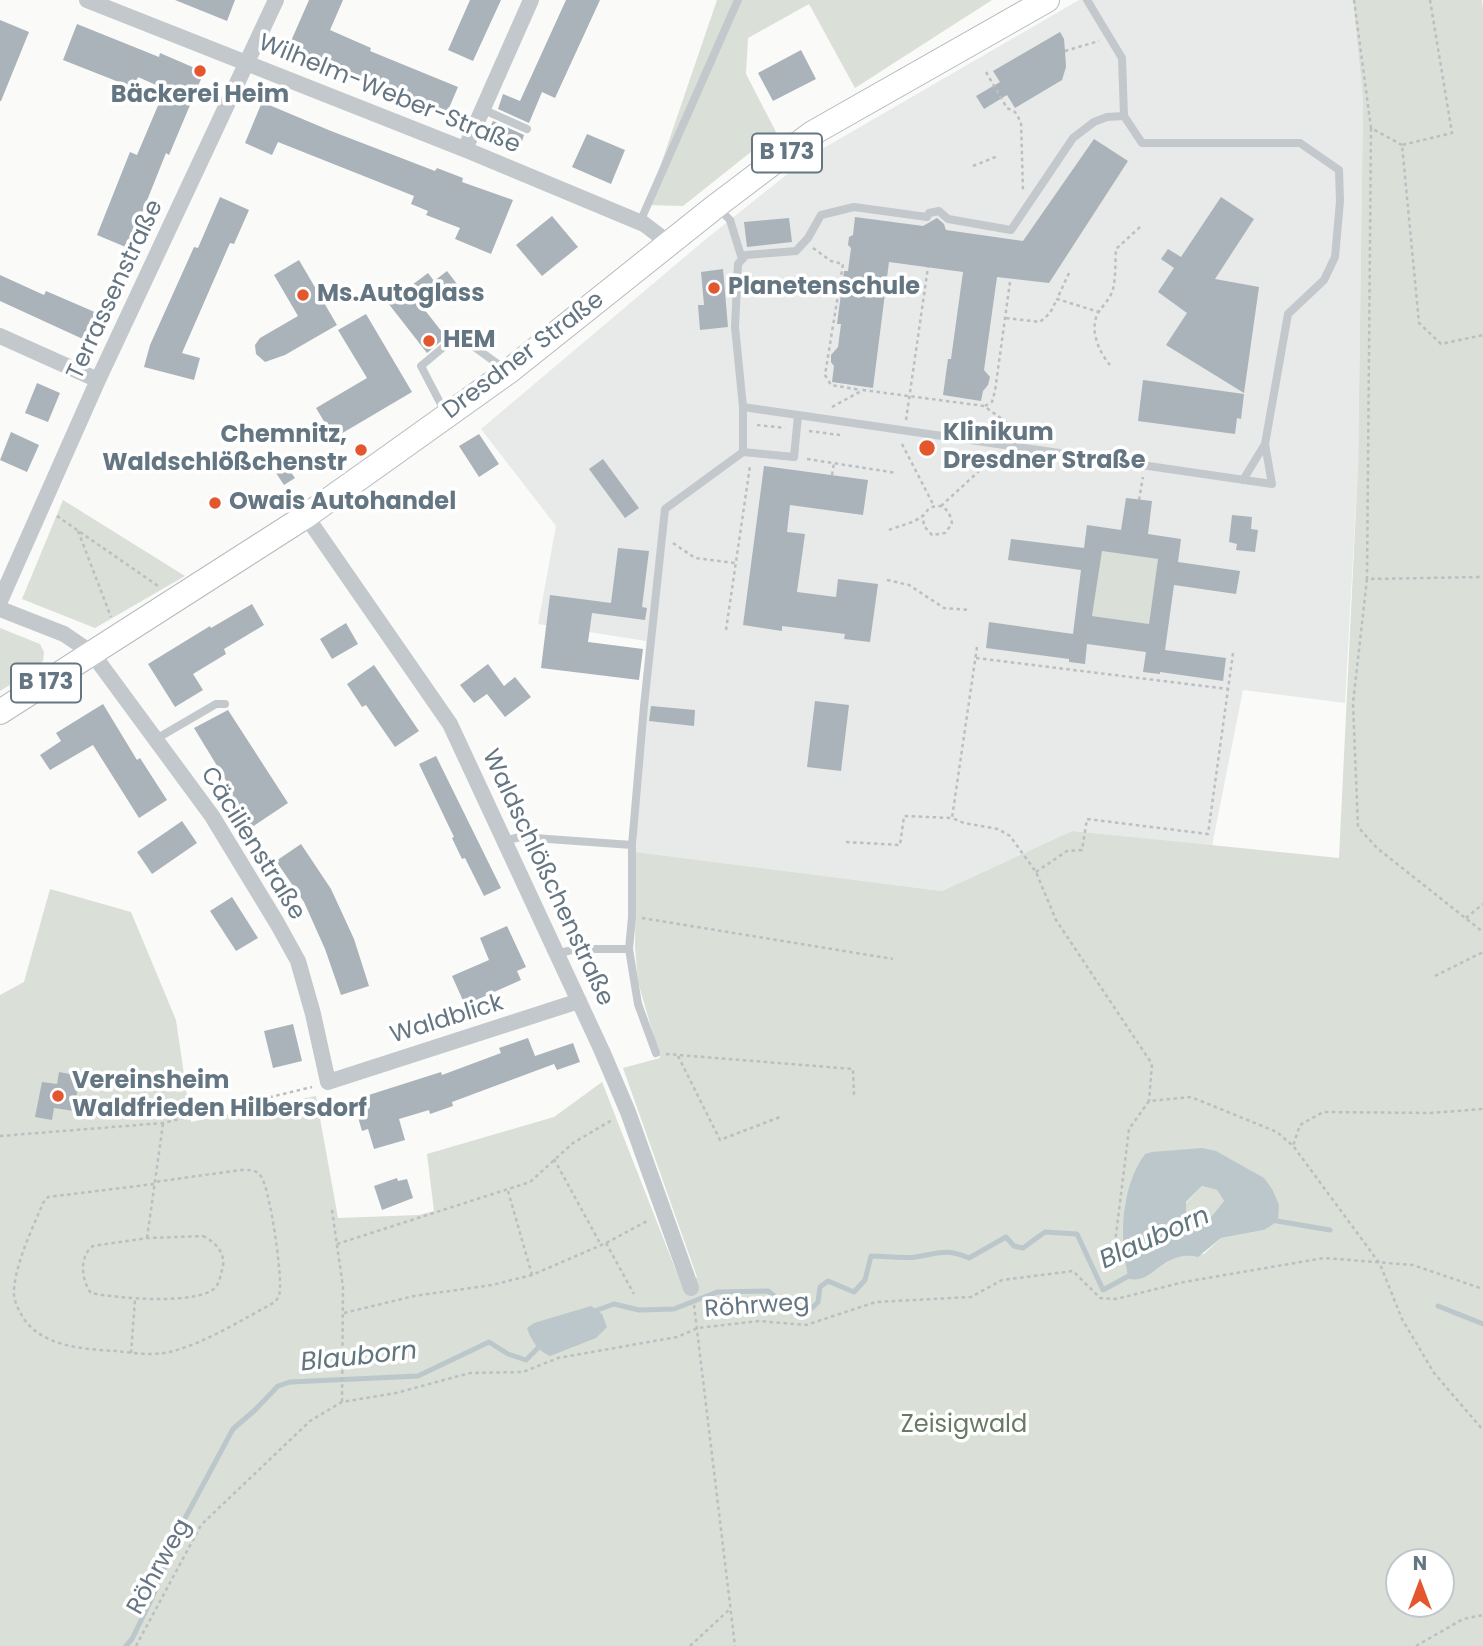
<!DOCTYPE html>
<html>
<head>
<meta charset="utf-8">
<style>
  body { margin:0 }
  #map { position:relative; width:1483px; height:1646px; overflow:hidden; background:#fafaf8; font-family:Poppins,sans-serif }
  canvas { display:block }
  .north { position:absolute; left:1385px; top:1548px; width:70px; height:70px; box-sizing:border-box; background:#fff; border:2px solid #c1c8cd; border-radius:50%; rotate:0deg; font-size:19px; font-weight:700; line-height:28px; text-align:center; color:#657683 }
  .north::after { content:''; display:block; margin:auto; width:24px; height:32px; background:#e4572e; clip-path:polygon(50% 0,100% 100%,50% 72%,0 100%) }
</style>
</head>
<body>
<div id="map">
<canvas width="1483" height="1646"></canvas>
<div class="north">N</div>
</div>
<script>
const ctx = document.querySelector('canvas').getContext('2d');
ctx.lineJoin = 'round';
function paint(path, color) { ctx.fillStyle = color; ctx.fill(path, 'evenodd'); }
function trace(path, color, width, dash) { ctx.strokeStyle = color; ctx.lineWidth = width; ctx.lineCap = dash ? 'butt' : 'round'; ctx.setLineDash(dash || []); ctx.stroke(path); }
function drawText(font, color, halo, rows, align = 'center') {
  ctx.font = font + ' Poppins,sans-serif'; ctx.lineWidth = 7; ctx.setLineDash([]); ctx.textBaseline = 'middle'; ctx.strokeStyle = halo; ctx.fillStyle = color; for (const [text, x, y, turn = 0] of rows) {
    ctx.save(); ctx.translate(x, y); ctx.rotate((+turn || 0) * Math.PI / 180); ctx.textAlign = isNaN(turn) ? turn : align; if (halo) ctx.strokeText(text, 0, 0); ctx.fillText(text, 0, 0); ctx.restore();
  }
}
const built = new Path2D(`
  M1079 0H1353L1363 101 1358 468 1345 703 1243 690 1212 846 1072 831 942 891 636 852 646 641 538 624 556 526 481 429 706 239 810 156Z`);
const green = new Path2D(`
  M717 0H992L855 88 809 4 748 38 746 74 776 132 683 206 647 205Z
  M1353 0H1482L1483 11V1646H0V995L24 982 50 889 131 912 176 1020 191 1122 316 1096 338 1218 419 1215 434 1211 427 1154 554 1117 602 1082 682 1286 697 1277 623 1068 660 1058 638 982 635 947 636 852 942 891 1072 831 1339 858 1358 468 1363 101ZM1178 1150 1230 1159 1244 1168 1264 1230 1221 1238 1204 1254 1178 1255 1147 1276 1127 1270 1124 1233 1125 1203 1145 1155ZM1399 1562H1441V1604H1399Z
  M63 500 185 576 95 628 22 599Z
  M1102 551 1158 559 1149 624 1092 616Z
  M0 628 40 644 44 652 43 661 36 669 0 691Z
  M1202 1186 1217 1190 1224 1201 1205 1224 1197 1223 1186 1214V1203Z`);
const water = new Path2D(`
  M1202 1148 1216 1151 1264 1178 1272 1189 1279 1205 1278 1221 1264 1230 1221 1238 1198 1257C1163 1249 1155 1284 1129 1279 1119 1239 1120 1189 1145 1154L1152 1152ZM1202 1186 1217 1190 1224 1201 1205 1224 1197 1223 1186 1214V1202Z
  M591 1306 602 1314 607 1327 596 1338 550 1356C538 1351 531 1340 527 1328L534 1323Z`);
const stream = new Path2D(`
  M1271 1220 1330 1230
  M1438 1306 1483 1324
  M592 1312 614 1304 639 1310 674 1309 717 1292 768 1291 789 1308 806 1314 818 1302 820 1287 828 1281 854 1292 865 1280 871 1256C886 1256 902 1259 916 1257 940 1253 946 1248 969 1258L1006 1237 1014 1246 1023 1248 1045 1232 1077 1234 1103 1290 1134 1273
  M126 1646 132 1639 153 1596 183 1522 233 1429 255 1410 278 1386 290 1382 418 1376 489 1342 508 1354 526 1360 539 1347 538 1344`);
const building = new Path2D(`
  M175 0H235L227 21Z
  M309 0H343L330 30 371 48 370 51 458 87 446 115 294 50 291 41Z
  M470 0H501L473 61 448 50Z
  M566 0H600L555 98 542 92 529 123 498 109 503 94 520 101Z
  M0 20 29 32 1 101H0Z
  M77 24 159 57 160 53 204 72 169 155 166 153 128 248 97 235 130 152 137 155 165 89 138 77 134 88 63 60Z
  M1060 32 1064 39 1065 51 1066 67 1062 80 1015 108 1007 95 984 109 976 96 1000 82 993 71Z
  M801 50 816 79 773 101 758 73Z
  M262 102 331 131 435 171 437 168 463 178 462 182 513 200 491 254 455 239 460 228 426 215 428 211 411 204 414 196 278 142 272 155 245 143Z
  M493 121 524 135 519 151 486 136Z
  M587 134 625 150 611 184 572 167Z
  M1094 139 1128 161 1049 283 997 277 984 370 990 377 988 385 983 391 981 401 943 395 948 359H951L963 272 889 262 873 388 832 382 834 366 831 362V355L838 347 841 324H837L844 271H848L851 248 848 245 849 237 853 235 855 217 923 226 937 218 944 224 946 230 1023 241Z
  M220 197 249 210 234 244 230 243 182 353 200 358 194 380 144 367 150 345 194 247 198 248Z
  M1221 197 1254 219 1215 279 1259 287 1244 393 1166 345 1187 313 1158 292 1174 268 1161 259 1168 249 1181 257Z
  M552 216 578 247 542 276 516 245Z
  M789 218 792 242 747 247 744 222Z
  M299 260 337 325 285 355 265 362 256 354 255 345 260 338 298 316 274 275Z
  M723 269 728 327 700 330 698 305H704L701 272Z
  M447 271 464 293 452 303 444 293 424 309 446 337 427 353 388 303 428 273 434 281Z
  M0 275 44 295 46 291 97 313 85 340 0 301Z
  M366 314 412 392 334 438 316 408 367 378 338 330Z
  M1143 380 1244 394 1241 419 1237 418 1235 434 1138 421Z
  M37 383 60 393 48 422 25 413Z
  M11 432 39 445 27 472 0 460Z
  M479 434 499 464 479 477 459 446Z
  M278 454 295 478 284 485 268 461Z
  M603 459 639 508 625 518 589 469Z
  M764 466 868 480 863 515 790 505 787 532 805 534 797 592 836 597 838 579 878 584 870 642 844 639 845 634 782 626V631L743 625Z
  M1126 498 1152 501 1148 534 1181 539 1178 562 1240 571 1236 594 1174 585 1165 650 1226 658 1223 681 1160 672V674L1143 672 1146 652 1087 644 1085 664 1069 662V659L986 648 989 622 1073 634 1081 570 1008 560 1011 539 1084 548 1087 525 1121 530ZM1102 551 1158 559 1149 624 1092 616Z
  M1232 515 1252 517 1251 529 1258 530 1255 552 1236 550 1237 544 1229 542Z
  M618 548 649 551 642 607 647 608 645 620 592 613 588 642 643 649 639 680 541 668 550 595 611 603Z
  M252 604 264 625 224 649 226 654 193 674 203 690 175 707 148 664 210 626 211 628Z
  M346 623 358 644 332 659 320 639Z
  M488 664 504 686 515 677 531 697 505 717 487 694 474 703 460 685Z
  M374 665 419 731 395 747 366 705 362 707 347 684Z
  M815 701 849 705 841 771 807 767Z
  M103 704 137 760 140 758 167 800 139 818 93 745 50 770 40 755 61 741 56 733Z
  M651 706 695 710 694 726 649 721Z
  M228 710 288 803 249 829 228 795 233 792 194 728Z
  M436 756 501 888 484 896 465 858 462 859 452 838 454 837 419 764Z
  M182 821 197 843 152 874 137 852Z
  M301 844 331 889 354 939 369 986 341 995 325 949 304 902 276 861Z
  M232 897 258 938 236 951 210 911Z
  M507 926 526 967 517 971 521 980 465 1005 452 976 489 960 480 938Z
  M293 1024 302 1061 273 1068 264 1031Z
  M528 1038 535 1056 573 1043 580 1062 557 1070 554 1064 452 1102 453 1106 430 1114 429 1110 399 1119 405 1140 374 1149 368 1129 362 1131 353 1100 441 1072 442 1075 501 1053 499 1048Z
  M59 1072 80 1076 74 1111 54 1108 52 1120 35 1117 42 1082 57 1084Z
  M397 1178 398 1181 407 1179 413 1198 382 1210 374 1186Z`);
const path = new Path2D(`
  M1354 0 1371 128 1402 145
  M1430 0 1452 133 1402 145 1419 323 1441 344 1483 335
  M1065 51 1099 41
  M986 72 1007 108 1015 112 1021 122 1023 191
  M1371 128 1367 579 1483 577
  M973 166 998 156
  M813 248 831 261 843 264 825 375 831 385 861 390
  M1069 273 1057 299 1099 312
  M1006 318 1040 322 1050 313 1057 299
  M1110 365C1099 352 1089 330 1098 313 1103 305 1111 298 1113 289 1116 276 1115 262 1116 249L1140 227
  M985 406 992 402 995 391 1010 282
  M832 407 863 390 984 406 1024 435
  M906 420 928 267
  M757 425 785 428
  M809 431 840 435
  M902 444 934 506
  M807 459 897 473
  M832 475 834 463
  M1139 500 1143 477
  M941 506 978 472 987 456
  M57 516 158 586
  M889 530C899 526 913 523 921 517 925 515 926 511 929 509 942 500 951 512 952 524L945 533 932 535 924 526 923 517
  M78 531 111 617
  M673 543 695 558 735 563
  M1367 579 1353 703 1358 827 1377 848 1483 932
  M887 580 909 585 944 608 970 610
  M726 630 750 466
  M977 647 952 818 964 823 998 829 1010 836 1036 872 1056 920 1152 1064 1149 1101
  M976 658 1228 689
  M846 842 900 845 904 816 952 818
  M1036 872 1067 851 1082 850 1087 819 1208 834 1233 653
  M642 918 893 959
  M1466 918 1483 904
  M1435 976 1483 952
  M666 1054 853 1069 854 1095
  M678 1056 720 1140 780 1117
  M0 1136 163 1123 312 1087
  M1294 1147 1380 1264 1402 1319 1434 1373 1483 1430
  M554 1159 601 1245
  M154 1184 48 1197 43 1203C32 1230 17 1259 14 1289 13 1298 17 1307 21 1314 39 1347 83 1349 116 1351 133 1353 152 1356 169 1352 202 1345 245 1318 275 1302 279 1297 280 1294 280 1287 281 1270 270 1186 260 1175 255 1169 248 1170 240 1170L155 1182
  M508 1191 532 1275
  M332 1210 343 1287 342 1402
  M203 1236C215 1242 225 1252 223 1266 221 1273 220 1281 216 1287 198 1306 115 1298 91 1293 81 1280 79 1256 93 1246L147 1238Z
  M147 1238 163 1124
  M606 1243 634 1294
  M337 1244 530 1182 573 1143 612 1120
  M1114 1251 1129 1129 1149 1101 1191 1097 1277 1132 1293 1146 1300 1125 1323 1112 1430 1113 1483 1109
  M694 1305 735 1646
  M344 1313 414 1296 492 1285 532 1275 606 1243 649 1220
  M131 1353 135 1300
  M136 1646 201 1525 310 1421 342 1402 396 1393 470 1373 523 1372 558 1358 677 1337 698 1328 759 1321 806 1325 876 1302 971 1297 1002 1280 1073 1271 1100 1298 1116 1299 1184 1282 1324 1258 1413 1265 1483 1289
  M690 1646 731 1608
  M1416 1646 1463 1619 1483 1615`);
const service = new Path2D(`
  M482 109 527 129
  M719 209 730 220 742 259
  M640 222 738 0
  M743 407 1272 484 1265 444 1288 314 1324 280 1335 257 1340 201 1339 170 1300 143H1142L1124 116 1122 58 1087 0
  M446 414 421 366 458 335 506 370
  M798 416 794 457 743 452V407L735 327 738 264 746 255 796 251 808 238 821 215 854 207 927 217 929 213 939 211 948 219 1011 230 1073 138 1094 122 1107 117 1124 116
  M1243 480 1265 444
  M156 739 216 704H225
  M504 841 520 837 632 845V917L629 949H576L556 954
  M632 845 644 706 665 509 743 452
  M629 949 638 1004 656 1053`);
const minor = new Path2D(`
  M87 0 469 151 644 224 669 243
  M465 149 531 0
  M0 336 98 380
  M306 516 450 724 602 1051 628 1112 691 1288
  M0 601 98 380 276 0
  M0 609 64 634 92 653 212 816 277 923 298 961 313 1014 328 1082 579 1001`);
const primary = new Path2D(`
  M0 712 306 516 389 457 508 372 716 206 811 134 1047 0`);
const markers = [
  [200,71,7,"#e4572e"],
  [714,288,7,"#e4572e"],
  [303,295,7,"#e4572e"],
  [429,341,7,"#e4572e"],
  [927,448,9,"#e4572e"],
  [361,450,7,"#e4572e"],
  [215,503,7,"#e4572e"],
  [58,1096,7,"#e4572e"]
];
const shields = [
  [787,153,70],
  [46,683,70]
];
const shieldNames = [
  ["B 173",787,153],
  ["B 173",46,683]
];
const streetNames = [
  ["Wilhelm-Weber-Straße",389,95,22],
  ["Terrassenstraße",116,290,-65],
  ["Dresdner Straße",524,356,-37],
  ["Cäcilienstraße",252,844,58],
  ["Waldschlößchenstraße",547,878,65],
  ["Waldblick",447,1020,-17],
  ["Röhrweg",757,1307,-4],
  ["Röhrweg",160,1567,-61]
];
const poiNames = [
  ["Bäckerei Heim",200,96,"center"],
  ["Planetenschule",728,288],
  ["Ms.Autoglass",317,295],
  ["HEM",443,341],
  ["Klinikum",943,434],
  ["Dresdner Straße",943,462],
  ["Chemnitz,",347,436,"right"],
  ["Waldschlößchenstr",347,464,"right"],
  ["Owais Autohandel",229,503],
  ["Vereinsheim",72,1082],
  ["Waldfrieden Hilbersdorf",72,1110]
];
const parkNames = [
  ["Zeisigwald",964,1426]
];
const waterNames = [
  ["Blauborn",1155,1239,-24],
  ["Blauborn",359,1358,-6]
];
paint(built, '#e8e9e9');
paint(green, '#dadfd7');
paint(water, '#bbc7cb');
trace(stream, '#bbc7cb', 5);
paint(building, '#aab3b9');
trace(primary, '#b5babe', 26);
trace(path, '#bbbfc2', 2.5, [3.5, 3.5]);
trace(service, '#c3c8cc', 8);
trace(minor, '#c3c8cc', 16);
trace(primary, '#fff', 24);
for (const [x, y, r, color] of markers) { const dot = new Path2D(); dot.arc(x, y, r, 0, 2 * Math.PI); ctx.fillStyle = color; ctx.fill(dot); trace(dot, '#fff', 2.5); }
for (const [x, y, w] of shields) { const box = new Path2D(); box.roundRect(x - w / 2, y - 19.5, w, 39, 5); ctx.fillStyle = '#fff'; ctx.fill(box); trace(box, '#657683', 2); }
drawText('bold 23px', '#657683', null, shieldNames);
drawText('24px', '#657683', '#fff', streetNames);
drawText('bold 24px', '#657683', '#fff', poiNames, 'left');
drawText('24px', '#687a64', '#fff', parkNames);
drawText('italic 26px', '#60757c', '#fff', waterNames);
</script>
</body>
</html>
